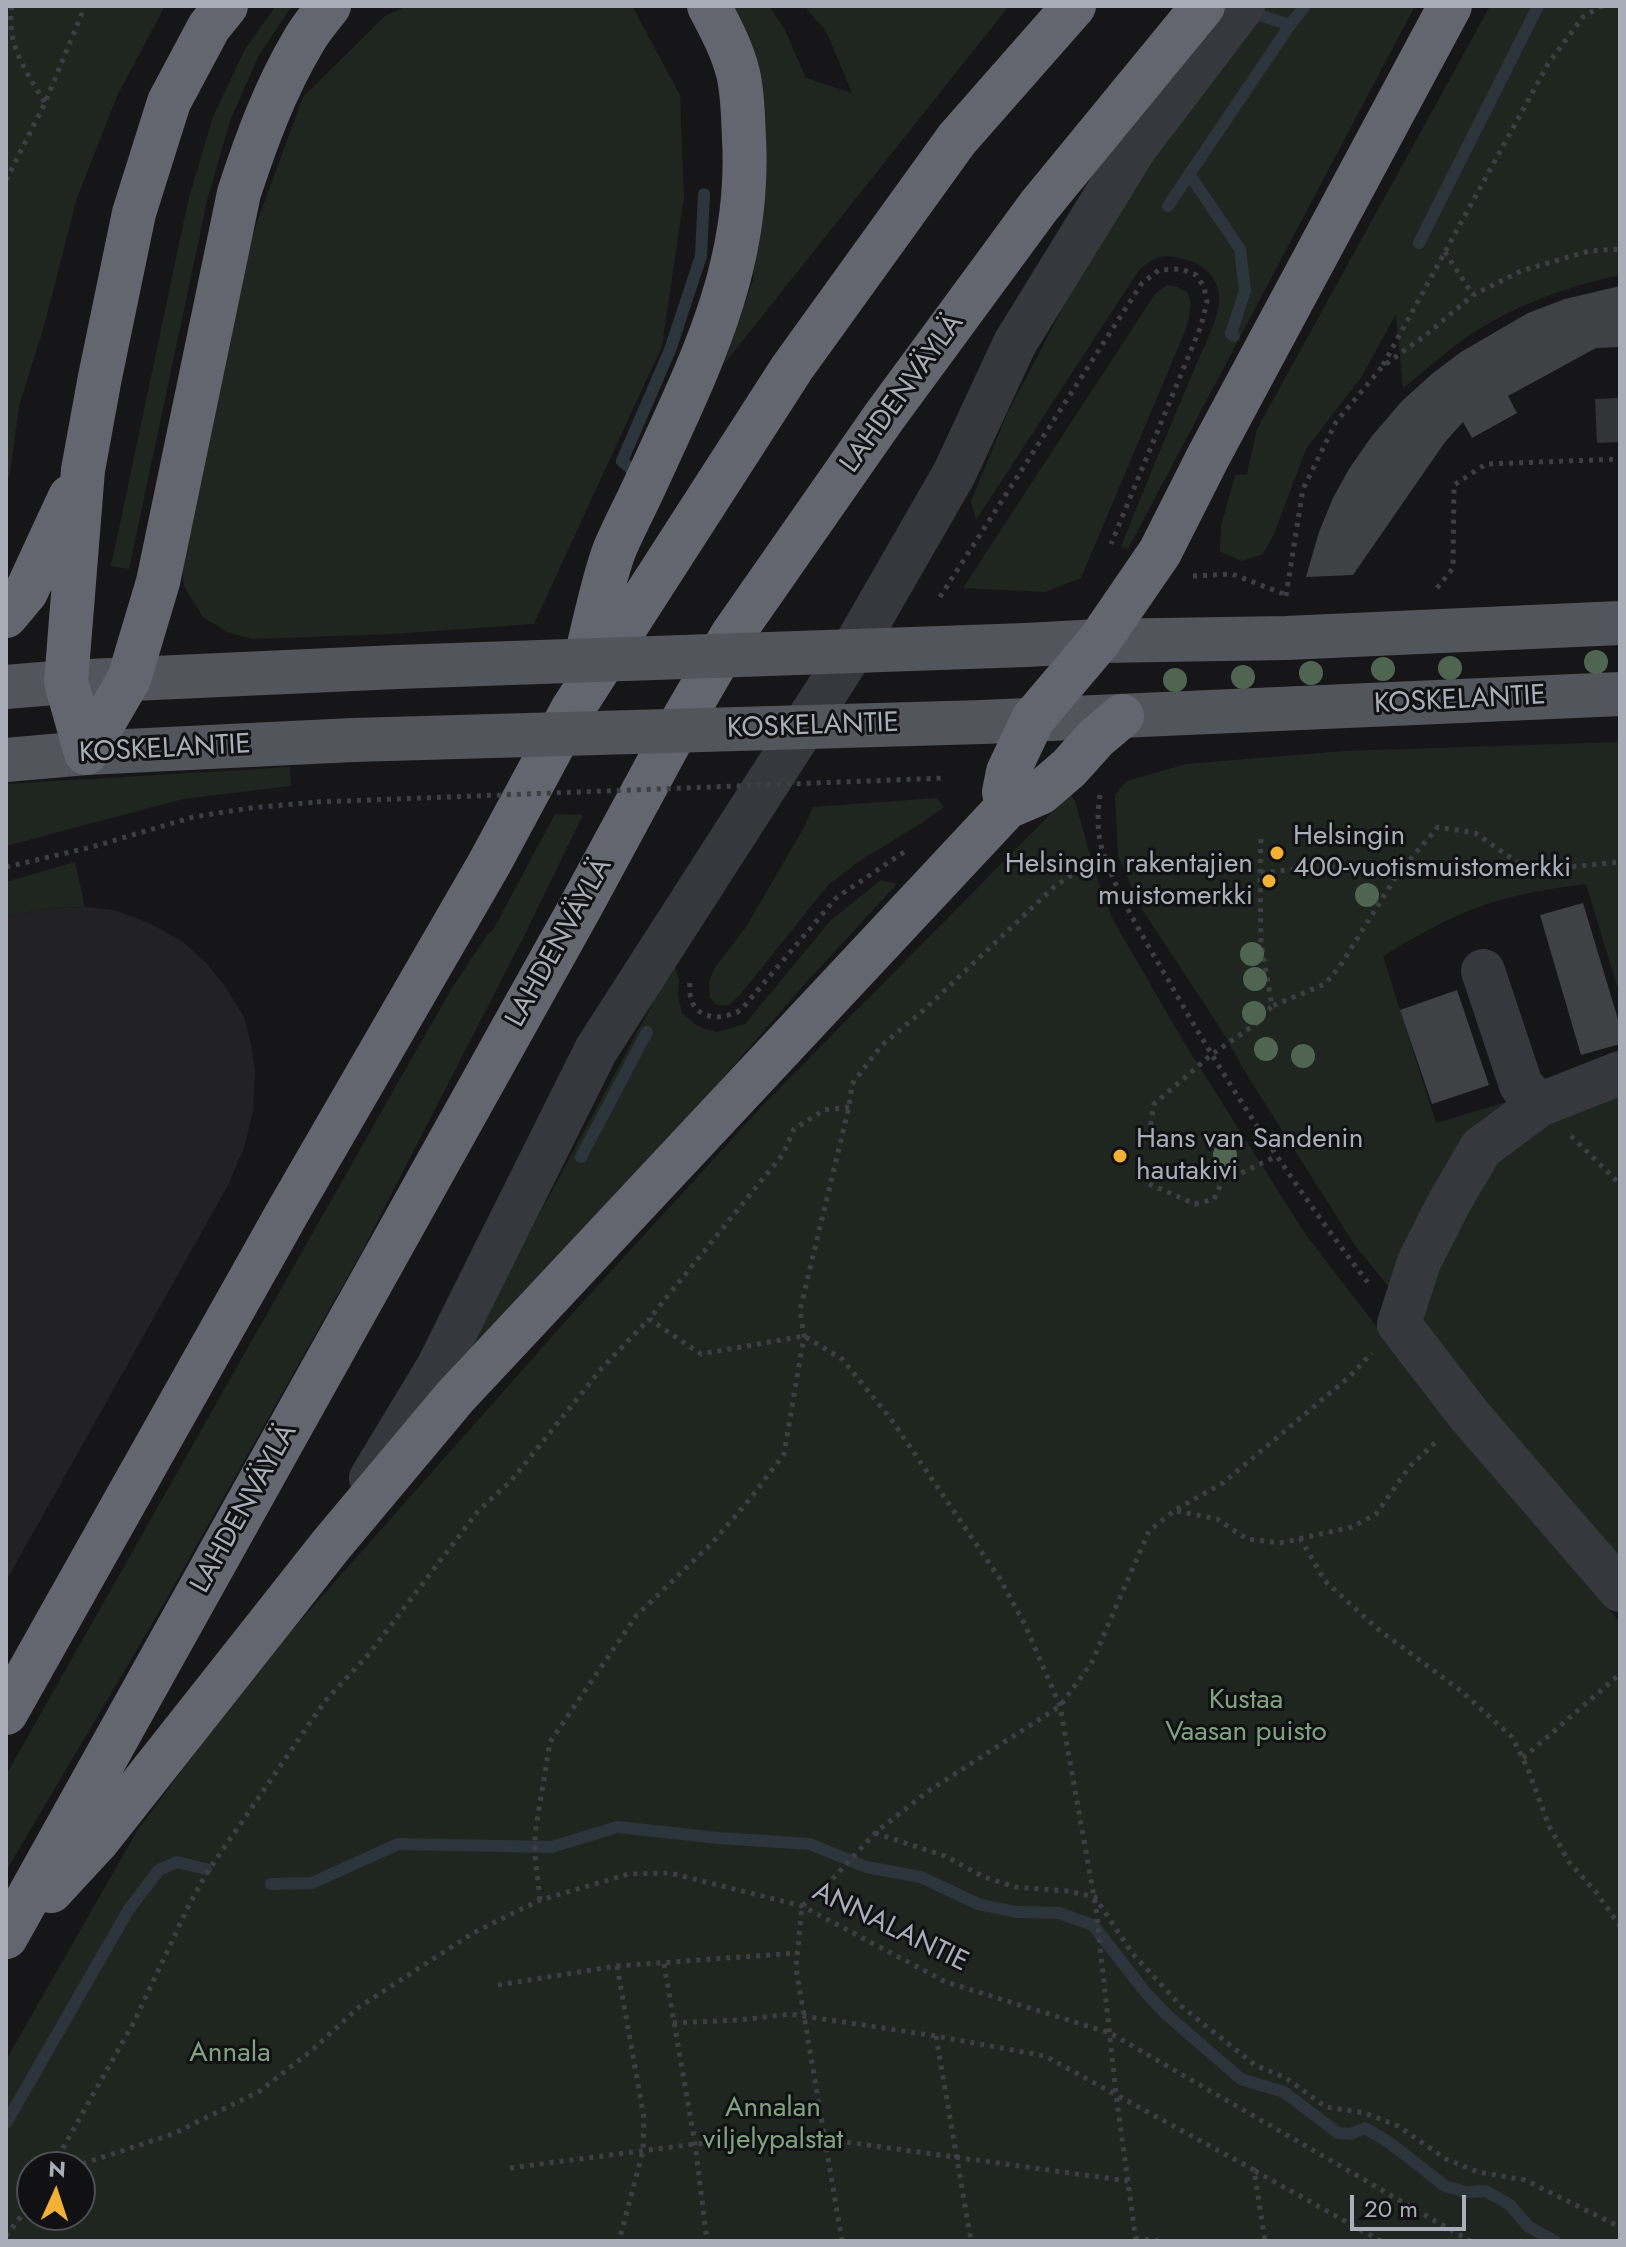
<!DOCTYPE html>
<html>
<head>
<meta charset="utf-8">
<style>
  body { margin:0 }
  #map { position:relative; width:1626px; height:2247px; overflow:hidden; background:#161618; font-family:Jost,sans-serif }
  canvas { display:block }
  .frame { position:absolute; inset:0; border:8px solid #a8adb8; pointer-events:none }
  .north { position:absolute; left:16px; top:2151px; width:80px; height:80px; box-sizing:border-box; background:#111113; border:2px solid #4d4f55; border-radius:50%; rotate:3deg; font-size:22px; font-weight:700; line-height:32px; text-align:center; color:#a8adb8 }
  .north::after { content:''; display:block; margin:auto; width:28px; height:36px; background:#f2b134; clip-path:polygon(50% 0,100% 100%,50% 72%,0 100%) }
  .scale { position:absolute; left:1350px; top:2195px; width:116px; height:36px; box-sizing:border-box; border:4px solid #a8adb8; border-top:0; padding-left:10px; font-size:24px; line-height:28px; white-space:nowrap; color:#a8adb8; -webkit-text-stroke:6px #111113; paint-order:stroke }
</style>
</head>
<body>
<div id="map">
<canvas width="1626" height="2247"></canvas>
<div class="frame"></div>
<div class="north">N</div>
<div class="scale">20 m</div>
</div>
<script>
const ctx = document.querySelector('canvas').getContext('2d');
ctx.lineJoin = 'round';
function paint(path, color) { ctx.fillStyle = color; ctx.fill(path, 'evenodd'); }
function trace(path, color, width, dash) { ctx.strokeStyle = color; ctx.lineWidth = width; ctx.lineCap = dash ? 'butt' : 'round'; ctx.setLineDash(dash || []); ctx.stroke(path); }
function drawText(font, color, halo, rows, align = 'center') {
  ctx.font = font + ' Jost,sans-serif'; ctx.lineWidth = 6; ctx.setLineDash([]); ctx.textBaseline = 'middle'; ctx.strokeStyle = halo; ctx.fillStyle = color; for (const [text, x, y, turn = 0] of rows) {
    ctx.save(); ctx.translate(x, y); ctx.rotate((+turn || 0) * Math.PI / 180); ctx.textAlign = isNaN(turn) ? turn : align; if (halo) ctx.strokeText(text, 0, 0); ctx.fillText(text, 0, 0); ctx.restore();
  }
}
const built = new Path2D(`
  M85 907 114 910 149 923 182 941 206 963 225 986 244 1017 251 1044 255 1071 253 1111 244 1148 227 1187 6 1581V916L51 908Z`);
const green = new Path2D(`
  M6 6H165L118 94 77 198 44 326 19 406 10 474 6 482Z
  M276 6H292L259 55 230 121 207 201 129 569 111 566 189 197 213 117 245 49Z
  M407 6H632L680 95 684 197 662 346 534 624 393 634 252 639 227 632 203 617 184 586 181 561 252 236 303 97 385 16Z
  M732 6H769L785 30 806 78 852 93 826 31 804 6H1009L724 364 753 280 762 187Z
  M1265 6H1415L1128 549 1121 546C1145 487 1169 428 1194 370 1202 350 1221 316 1219 295 1217 275 1201 263 1183 259 1162 253 1154 257 1139 270L976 520 971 501 1007 414 1096 245 1161 146Z
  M1490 6H1620V275C1566 287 1518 304 1471 334 1447 350 1425 371 1403 388L1396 314 1362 376 1306 449 1274 534 1263 554 1242 561 1220 552 1221 526 1235 475 1247 474 1257 429Z
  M1167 285 1178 287 1188 293 1191 306 1186 329 1081 578 1045 592 963 588 1155 294Z
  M1620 742V996L1586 884C1547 889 1508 895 1471 910 1440 922 1412 939 1383 956L1436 1123 1620 1068V1569L1356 1247 1244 1070 1224 1034 1142 909 1118 856 1115 795 1127 781 1186 764 1344 751Z
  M290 767 291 786 183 799 6 846V784Z
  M1070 794 1075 801 1094 869 1112 918 1185 1044 1306 1235 1474 1453 1620 1622V2241H6V2060L137 1831 254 1673 572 1314 763 1105ZM32 2167H80V2215H32Z
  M937 798 944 807 925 821 861 860 828 885 740 995 729 1005H717L710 998 709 983 714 969 746 927 802 831 813 807Z
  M555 814 583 815 522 940 360 1255 154 1621 6 1871V1775L397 1084 452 988 487 935 493 930Z
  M75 862 85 907 51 908 6 916V882Z
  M881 880 897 884 802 987 603 1216 462 1358 674 964 679 980 678 995 682 1013 693 1023 705 1029 717 1032 745 1024 830 921Z`);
const stream = new Path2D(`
  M1290 25 1305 6
  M1189 174 1240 249 1245 291 1231 334 1234 336
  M1168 206 1290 25 1262 16
  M1419 243 1538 6
  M630 468 622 461 670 350 701 256 704 194
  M581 1157 647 1032
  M271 1884 312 1883 398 1844 552 1847 617 1827 719 1838 810 1844 866 1867 921 1877 978 1904 1016 1912 1059 1913 1093 1925 1146 1993 1167 2015 1241 2079 1284 2092 1338 2133 1351 2134 1365 2128 1390 2143 1445 2186 1466 2192 1486 2191 1510 2205 1529 2227 1555 2241
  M6 2123 129 1909 159 1870 177 1862 206 1869`);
const building = new Path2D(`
  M1620 286V347L1596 348 1508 396 1517 413 1472 438 1463 422 1445 442 1353 575 1306 577 1319 532 1333 498 1349 469 1372 436 1402 401 1433 373 1461 352 1528 313 1565 299Z
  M1583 903 1620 1026V1044L1581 1055 1540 915Z
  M1457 990 1489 1085 1432 1104 1400 1010Z`);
const minorTunnel = new Path2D(`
  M1596 421 1620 420`);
const path = new Path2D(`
  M12 6C5 43 27 73 45 103
  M6 180 45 103 85 6
  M1445 252 1473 295
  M1383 365 1548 64 1583 17 1602 6
  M1193 576 1232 574 1284 594
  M1437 588 1453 568 1454 485 1486 464 1620 459
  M1286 596 1303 489 1336 422 1382 367 1427 334 1473 295 1521 271 1589 251 1620 249
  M940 597 1142 283 1159 270 1181 269 1196 275 1204 287 1207 302 1201 326 1111 544
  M1100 795C1097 814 1097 837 1104 855 1120 901 1147 943 1171 985 1230 1089 1296 1189 1369 1284
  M6 867 92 847 193 817 250 808 317 802
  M1260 873 1261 836
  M1397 875 1438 827 1475 833 1530 871 1620 862
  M690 983C686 1017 716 1024 741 1010L836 898 904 852
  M849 1107 824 1110 794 1129 783 1154 649 1319 701 1354 804 1336 842 1359 891 1419 1000 1579 1025 1625 1060 1706 1096 1908 1116 2094 1136 2241
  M1149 1135 1154 1104 1211 1055 1257 1023 1272 1006 1261 943 1260 873 1327 866 1397 875 1340 966 1325 984 1272 1006
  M1571 1136 1620 1184
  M1149 1184 1195 1204 1214 1199 1222 1182 1277 1156
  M1177 1511 1217 1519 1247 1539 1280 1543 1352 1527 1376 1514 1410 1466 1437 1441
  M1300 1538 1325 1581 1379 1630 1461 1691 1512 1737 1528 1769 1549 1826 1569 1862 1596 1892 1620 1926
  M1523 1758 1620 1674
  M875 1833 945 1856 984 1877 1016 1887 1067 1891 1095 1897 1132 1953 1181 2006 1255 2065 1286 2078 1326 2107 1365 2113 1398 2126 1446 2159 1478 2172 1525 2180 1620 2227
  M540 1900 535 1856V1833L550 1742 636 1616 712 1543 750 1499 784 1454 804 1336 800 1310 849 1107 852 1084 881 1046 925 1009 1054 887 1103 854
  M664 1964 695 2144 707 2241
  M617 1966 644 2118 643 2151 619 2241
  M498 1985 617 1966 797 1953
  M673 2023 739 2020 790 2014 936 2036 1045 2056 1254 2170 1265 2241
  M936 2036 971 2241
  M56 2167 59 2155 135 2020 188 1907 206 1874 325 1701 369 1654 478 1511 511 1481 602 1368 649 1319
  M73 2167 173 2134 260 2091 311 2051 359 2007 473 1933 540 1900 629 1874 670 1873 802 1906 946 1982 1110 2033 1470 2241
  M510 2168 695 2144 813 2135 824 2139 1128 2181
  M1255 2171 1381 2241
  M6 2236 32 2202
  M1135 2238 1159 2241
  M842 2241 796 1968 802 1906 825 1887 875 1833 927 1792 1060 1706 1092 1662 1149 1531 1175 1510 1223 1483 1349 1377 1372 1353`);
const minor = new Path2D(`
  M1483 971 1521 1085 1539 1105
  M1620 1073 1539 1105 1481 1148 1449 1203 1419 1262 1399 1324 1469 1415 1620 1590
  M371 1478 438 1367 596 1050 851 653 954 474 1015 343 1135 148 1243 6`);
const major = new Path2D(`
  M1026 645 1099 641 1286 638 1620 623
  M6 687 66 682 397 667
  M982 722 1620 694
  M6 760 86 753 353 740`);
const highway = new Path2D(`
  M6 616 26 592 70 497
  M583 669C593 631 601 587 614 551 623 529 635 507 645 485 697 370 751 270 744 139 743 118 743 94 738 73 732 49 720 27 709 6
  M86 753 129 679 158 582 239 193C256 141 275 89 303 42 310 29 320 18 329 6
  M86 753 66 682 83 470 100 377 134 213 169 102 209 27 226 6
  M1007 807 1004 792 1008 772 1033 719 1099 641 1160 552 1208 457 1450 6
  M6 1713 290 1208 489 864 572 710 792 368 957 139 1074 6
  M51 1891 98 1840 331 1545 455 1397 1007 807 1040 793 1069 768 1096 738 1122 716
  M6 1937 581 906 667 747 732 635 884 417 1039 206 1203 6`);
const pathBridge = new Path2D(`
  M317 802 946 778`);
const majorBridge = new Path2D(`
  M397 667 1026 645
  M353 740 982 722`);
const trees = [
  [1596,662],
  [1450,668],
  [1383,669],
  [1311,673],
  [1243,677],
  [1175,680],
  [1367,895],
  [1252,954],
  [1255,979],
  [1254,1013],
  [1266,1049],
  [1303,1056],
  [1225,1155]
];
const markers = [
  [1277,853,8,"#f2b134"],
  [1269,881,8,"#f2b134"],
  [1120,1156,8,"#f2b134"]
];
const streetNames = [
  ["LAHDENVÄYLÄ",903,394,-54],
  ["KOSKELANTIE",1460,701,-3],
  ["KOSKELANTIE",813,727,-2],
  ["KOSKELANTIE",165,750,-3],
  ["LAHDENVÄYLÄ",560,943,-61],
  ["LAHDENVÄYLÄ",245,1509,-61],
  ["ANNALANTIE",890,1928,26]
];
const poiNames = [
  ["Helsingin",1293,837],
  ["400-vuotismuistomerkki",1293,869],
  ["Helsingin rakentajien",1253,865,"right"],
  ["muistomerkki",1253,897,"right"],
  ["Hans van Sandenin",1136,1140],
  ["hautakivi",1136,1172]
];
const parkNames = [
  ["Kustaa",1246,1701],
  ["Vaasan puisto",1246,1733],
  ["Annala",230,2054],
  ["Annalan",773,2109],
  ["viljelypalstat",773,2141]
];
paint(built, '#222225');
paint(green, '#1e261f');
trace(stream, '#2c353c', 12);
paint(building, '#404145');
trace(minorTunnel, '#333438', 44, [44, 22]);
trace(path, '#3d3f44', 5, [4, 6]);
trace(minor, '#37383d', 44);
trace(major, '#53555c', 44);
trace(highway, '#63666e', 44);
trace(pathBridge, '#3d3f44', 5, [4, 6]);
trace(majorBridge, '#53555c', 44);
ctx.fillStyle = '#506452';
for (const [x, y] of trees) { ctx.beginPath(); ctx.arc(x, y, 12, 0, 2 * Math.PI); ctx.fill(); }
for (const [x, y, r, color] of markers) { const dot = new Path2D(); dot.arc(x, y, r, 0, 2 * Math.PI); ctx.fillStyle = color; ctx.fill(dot); trace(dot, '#111113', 3); }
drawText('28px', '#a8adb8', '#111113', streetNames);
drawText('28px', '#a8adb8', '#111113', poiNames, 'left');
drawText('28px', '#7fa381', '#111113', parkNames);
</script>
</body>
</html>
